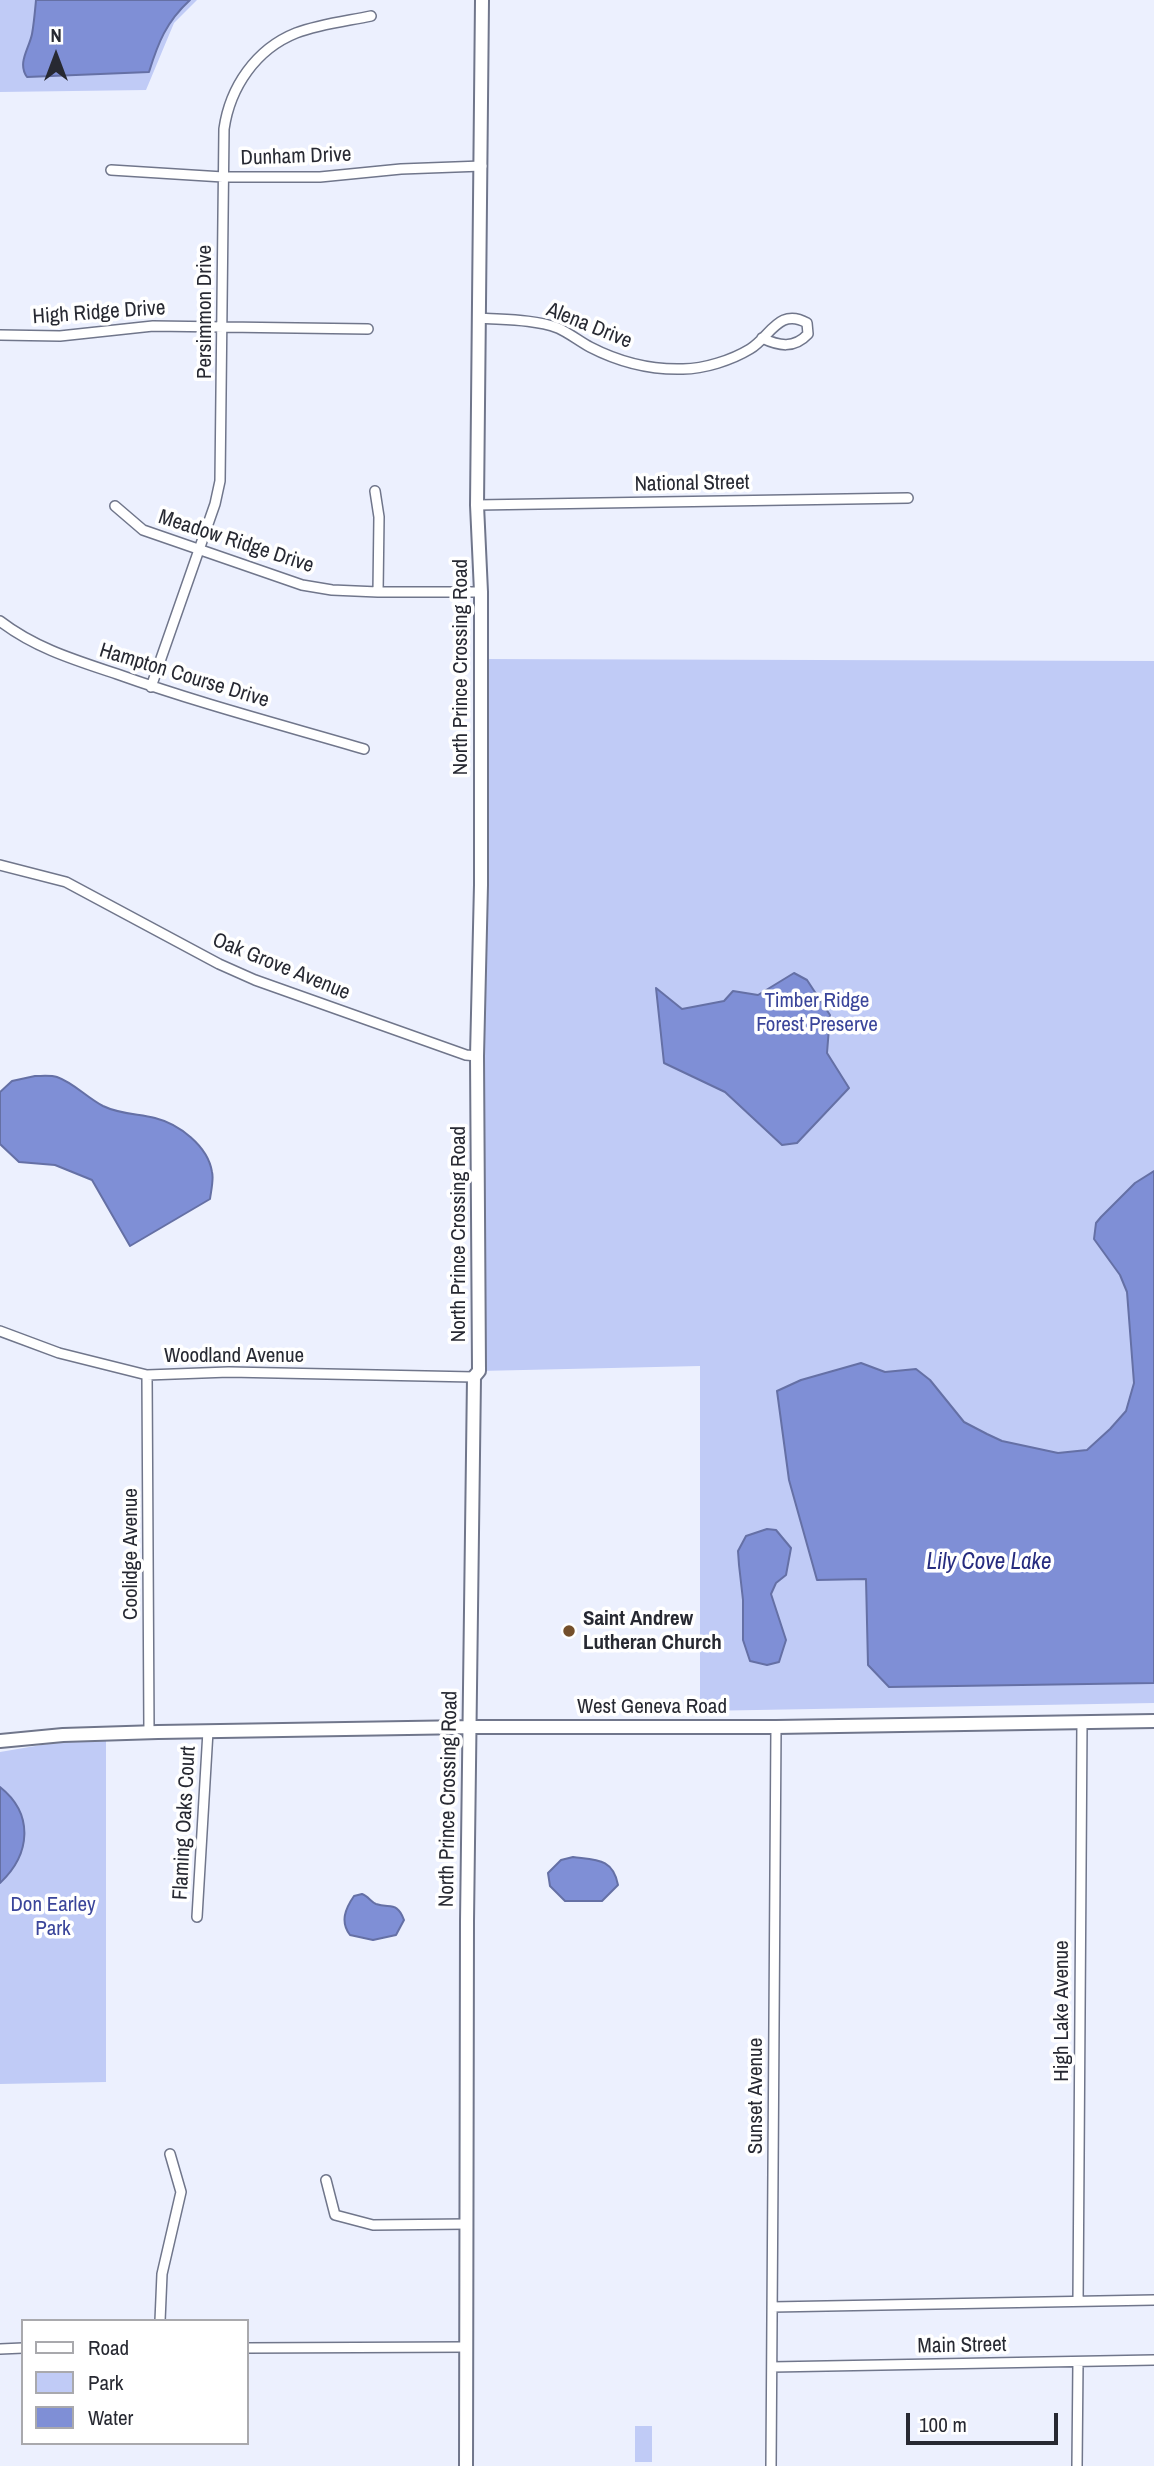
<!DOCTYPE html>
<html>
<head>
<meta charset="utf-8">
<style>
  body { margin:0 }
  #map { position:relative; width:1154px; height:2466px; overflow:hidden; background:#ecf0fe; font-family:"Archivo Narrow",sans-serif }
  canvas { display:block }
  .legend { position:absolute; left:21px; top:2319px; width:228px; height:126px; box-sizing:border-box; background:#fff; border:2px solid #a9a9ad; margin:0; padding:9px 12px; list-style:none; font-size:21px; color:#272932 }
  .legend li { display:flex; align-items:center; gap:14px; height:35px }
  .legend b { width:35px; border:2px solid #a9a9ad }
  .north { position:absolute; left:21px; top:21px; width:70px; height:70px; -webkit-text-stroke:5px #fff; paint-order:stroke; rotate:0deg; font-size:19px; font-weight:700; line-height:28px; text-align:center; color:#272932 }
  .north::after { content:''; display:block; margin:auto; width:24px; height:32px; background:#272932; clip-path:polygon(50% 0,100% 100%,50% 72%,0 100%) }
  .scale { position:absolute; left:906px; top:2413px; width:152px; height:32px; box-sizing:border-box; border:4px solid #272932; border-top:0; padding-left:9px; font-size:21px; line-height:24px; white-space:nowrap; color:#272932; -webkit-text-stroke:5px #fff; paint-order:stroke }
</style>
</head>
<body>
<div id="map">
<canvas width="1154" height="2466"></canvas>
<ul class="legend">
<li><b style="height:9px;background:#fff"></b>Road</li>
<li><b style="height:19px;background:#c0cbf6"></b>Park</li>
<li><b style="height:19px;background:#7f8fd6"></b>Water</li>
</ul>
<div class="north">N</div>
<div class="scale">100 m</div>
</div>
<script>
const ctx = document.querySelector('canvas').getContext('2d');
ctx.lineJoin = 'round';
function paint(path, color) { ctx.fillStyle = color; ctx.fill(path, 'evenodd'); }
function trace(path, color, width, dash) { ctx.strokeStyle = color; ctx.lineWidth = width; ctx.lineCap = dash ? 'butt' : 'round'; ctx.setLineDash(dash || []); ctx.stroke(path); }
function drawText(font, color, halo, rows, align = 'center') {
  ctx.font = font + ' "Archivo Narrow",sans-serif'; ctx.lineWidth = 7; ctx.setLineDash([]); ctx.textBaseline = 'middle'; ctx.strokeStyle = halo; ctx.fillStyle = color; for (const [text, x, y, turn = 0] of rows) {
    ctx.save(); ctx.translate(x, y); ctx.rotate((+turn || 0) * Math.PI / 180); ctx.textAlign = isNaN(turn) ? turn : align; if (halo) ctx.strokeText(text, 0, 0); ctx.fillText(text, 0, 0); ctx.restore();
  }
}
const green = new Path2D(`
  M0 0H197L174 23 146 90 0 92Z
  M481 659 1154 661V1703L700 1711V1366L479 1371Z
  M106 1734V2082L0 2084V1752Z
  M635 2426H652V2462H635Z`);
const water = new Path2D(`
  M36 0H190C166 22 158 43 149 72L27 77C17 63 29 49 32 34 34 23 35 11 36 0Z
  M794 973 807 980 830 1015 827 1053 849 1088 797 1143 782 1145 725 1092 664 1063 656 988 682 1009 724 1001 733 991 758 995Z
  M35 1076C42 1076 51 1075 57 1077 74 1083 86 1097 103 1106 119 1114 138 1114 155 1118 179 1124 208 1146 212 1172 214 1179 211 1191 210 1199L130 1246 92 1180 55 1165 19 1162 0 1144V1092L12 1081Z
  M1154 1171V1683L889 1687 868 1665 866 1579 817 1580 789 1480 777 1391 801 1380 861 1363 885 1372 916 1369 930 1380 964 1422 987 1434 1002 1441 1058 1453 1087 1450 1110 1429 1126 1411 1134 1383 1127 1292 1120 1275 1094 1239 1096 1223 1101 1217 1135 1183Z
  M767 1529 776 1530 791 1548 786 1575 776 1583 771 1594 786 1640 779 1662 767 1665 750 1661 743 1640V1600L739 1565 738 1551 746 1536Z
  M0 1787C34 1814 31 1854 0 1883Z
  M573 1857C596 1860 613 1858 618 1885L602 1901H565L550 1886 548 1873 561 1860Z
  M362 1894C368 1896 371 1902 376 1904 390 1909 397 1901 404 1920L396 1935 373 1940 350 1935C340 1922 345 1909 354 1896Z`);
const street = new Path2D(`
  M111 170 223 177H320L401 169 482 166
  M478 318C504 320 533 319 558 328 569 333 579 341 590 347 619 362 651 370 683 369 704 369 732 360 750 349 770 337 779 307 807 323L808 334C794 349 779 346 762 338
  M0 335 60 336 153 326 368 329
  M375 491 379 517 378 592
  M477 505 908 498
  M115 506 143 530 302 585 332 590 378 592H481
  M0 621C35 648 75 660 117 674 198 703 282 725 364 749
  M151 687 215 504 220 481 224 129C230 87 256 49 296 33 320 24 347 21 371 16
  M0 865 66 882 219 964 255 980 466 1055 477 1056
  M0 1331 59 1353 147 1375 229 1372 474 1377
  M147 1375 149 1732
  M197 1917 208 1731
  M326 2180 335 2215 373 2225 467 2224
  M1078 2301 1082 1722
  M772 2307 1154 2300
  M160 2321 162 2274 181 2192 170 2154
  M247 2348 466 2347
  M0 2349 23 2348
  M772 2367 1154 2360
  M771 2466 776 1727
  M1077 2466 1078 2362`);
const secondary = new Path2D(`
  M0 1741 63 1735 158 1732 470 1727H776L1154 1721
  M466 2466 467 1921 474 1377 479 1371 477 1056 481 885V592L477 505 482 0`);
const markers = [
  [569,1631,7,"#744f2b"]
];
const streetNames = [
  ["Dunham Drive",296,157,-2],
  ["Persimmon Drive",205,312,-90],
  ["High Ridge Drive",99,313,-4],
  ["Alena Drive",589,326,22],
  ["National Street",692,484,-1],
  ["Meadow Ridge Drive",236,542,18],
  ["North Prince Crossing Road",461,667,-90],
  ["Hampton Course Drive",184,676,17],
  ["Oak Grove Avenue",281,967,22],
  ["North Prince Crossing Road",459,1234,-90],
  ["Woodland Avenue",234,1356],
  ["Coolidge Avenue",131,1554,-90],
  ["West Geneva Road",652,1707],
  ["North Prince Crossing Road",449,1799,-89],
  ["Flaming Oaks Court",185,1823,-87],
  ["High Lake Avenue",1062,2011,-90],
  ["Sunset Avenue",756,2096,-90],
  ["Main Street",962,2346,-1]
];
const parkNames = [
  ["Timber Ridge",817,1001],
  ["Forest Preserve",817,1025],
  ["Don Earley",53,1905],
  ["Park",53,1929]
];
const poiNames = [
  ["Saint Andrew",583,1619],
  ["Lutheran Church",583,1643]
];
const waterNames = [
  ["Lily Cove Lake",989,1563]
];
paint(green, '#c0cbf6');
paint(water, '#7f8fd6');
trace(water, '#6570a5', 2);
trace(street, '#70768b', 12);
trace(secondary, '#70768b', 16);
trace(street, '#fff', 9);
trace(secondary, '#fff', 12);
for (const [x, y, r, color] of markers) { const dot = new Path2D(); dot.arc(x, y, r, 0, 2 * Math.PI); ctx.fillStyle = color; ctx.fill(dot); trace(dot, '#fff', 2.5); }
drawText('21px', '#272932', '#fff', streetNames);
drawText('21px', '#3a459a', '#fff', parkNames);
drawText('bold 21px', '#272932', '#fff', poiNames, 'left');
drawText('italic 23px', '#262c7f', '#fff', waterNames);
</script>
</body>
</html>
